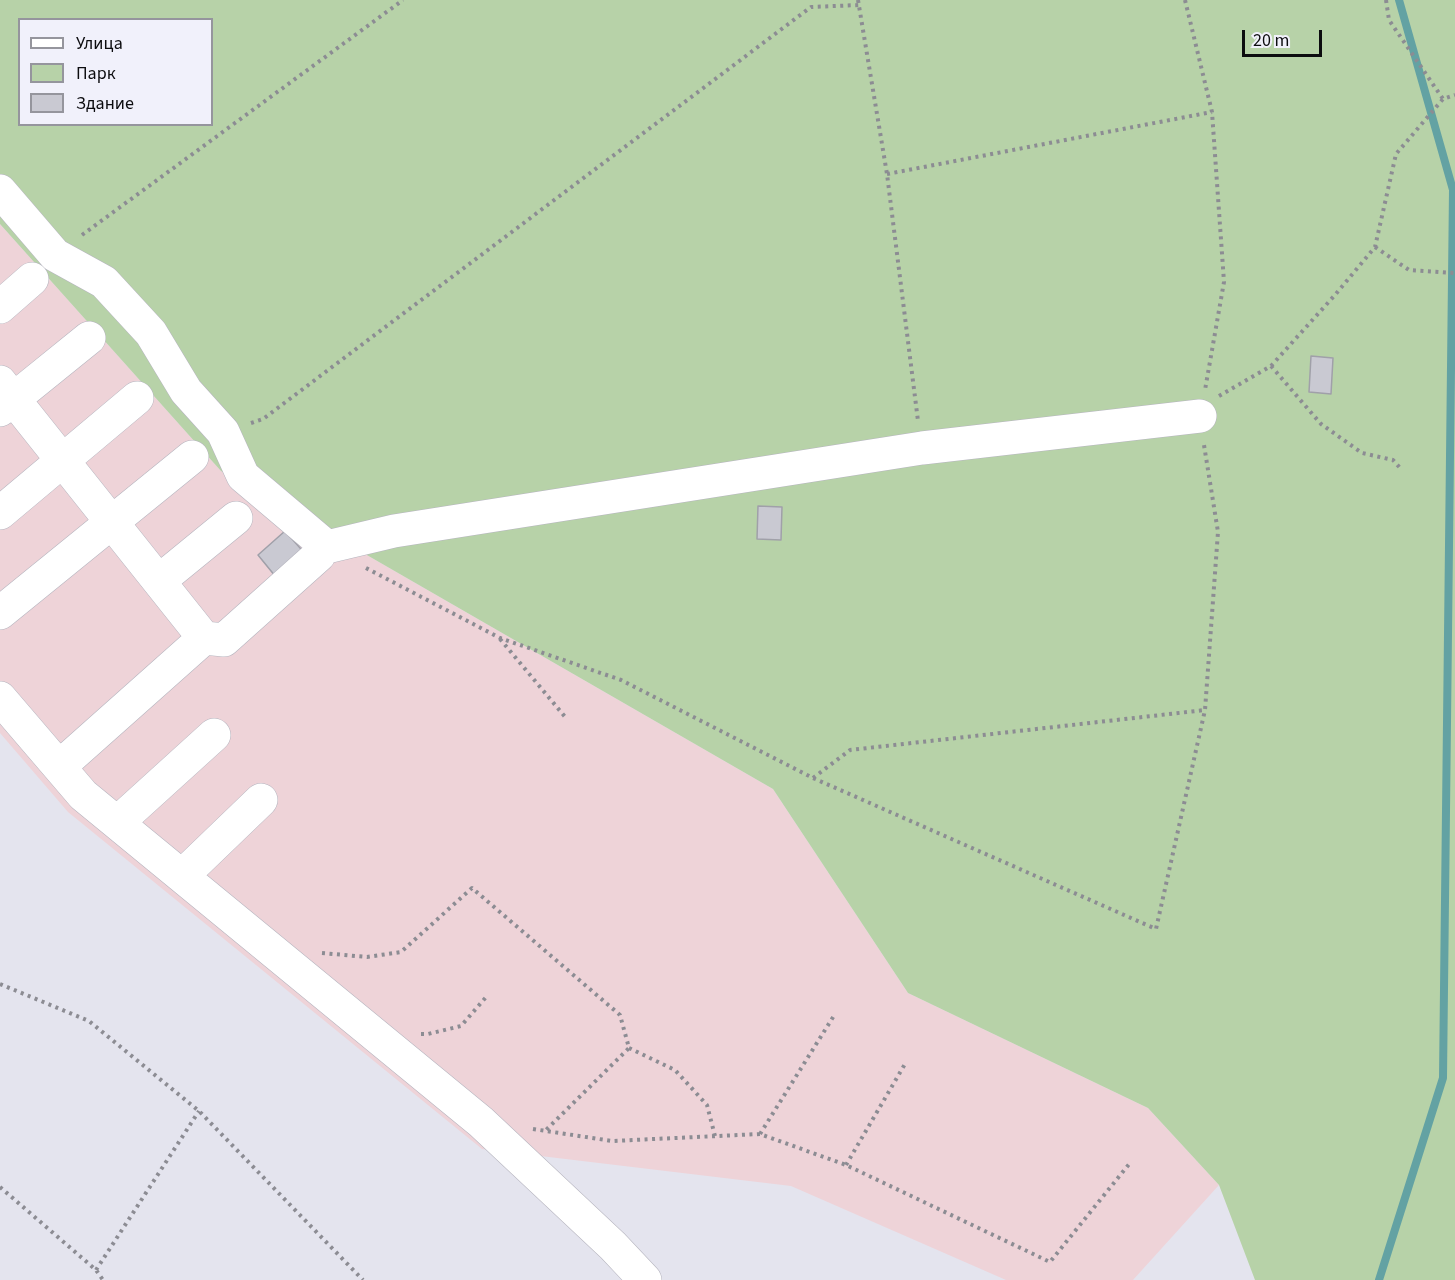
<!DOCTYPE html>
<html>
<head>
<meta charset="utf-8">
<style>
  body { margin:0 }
  #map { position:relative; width:1455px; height:1280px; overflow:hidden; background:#e4e4ee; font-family:"Source Sans 3",sans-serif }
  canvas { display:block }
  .legend { position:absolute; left:18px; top:18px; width:195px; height:108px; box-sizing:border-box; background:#f1f1fb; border:2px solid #95959d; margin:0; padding:8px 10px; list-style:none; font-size:18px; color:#0c0c0f }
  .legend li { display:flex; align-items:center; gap:12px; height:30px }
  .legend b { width:30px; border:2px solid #95959d }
  .scale { position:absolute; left:1242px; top:30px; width:80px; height:27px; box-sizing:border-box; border:3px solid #0c0c0f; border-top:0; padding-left:8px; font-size:18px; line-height:21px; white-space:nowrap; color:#0c0c0f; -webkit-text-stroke:4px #f1f1fb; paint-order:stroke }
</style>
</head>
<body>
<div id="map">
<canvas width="1455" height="1280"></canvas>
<ul class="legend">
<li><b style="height:8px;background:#fff"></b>Улица</li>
<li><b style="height:16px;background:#b7d2a8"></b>Парк</li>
<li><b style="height:16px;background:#c9c9d2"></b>Здание</li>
</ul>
<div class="scale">20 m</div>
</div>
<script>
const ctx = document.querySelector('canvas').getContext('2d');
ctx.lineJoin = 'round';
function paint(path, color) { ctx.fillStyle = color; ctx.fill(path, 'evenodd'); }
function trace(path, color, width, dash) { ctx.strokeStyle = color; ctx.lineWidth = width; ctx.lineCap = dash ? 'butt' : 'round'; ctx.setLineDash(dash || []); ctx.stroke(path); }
const industrial = new Path2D(`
  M0 224 221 471 773 789 908 993 1148 1108 1219 1185 1133 1280H1006L791 1186 482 1149 68 812 0 733Z`);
const green = new Path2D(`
  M0 0H1455V1280H1255L1219 1185 1148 1108 908 993 773 789 221 471 0 224ZM20 20H212V124H20Z`);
const stream = new Path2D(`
  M1379 1280 1443 1078 1453 190 1399 0`);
const building = new Path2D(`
  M1311 356 1333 358 1331 394 1309 392Z
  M758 506 782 507 781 540 757 539Z
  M285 531 308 557 280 582 258 555Z`);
const path = new Path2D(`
  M858 0 887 174 918 421
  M1185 0 1212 112 1224 282 1205 390
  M1386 0 1389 20 1443 99
  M887 174 1212 112
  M82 235 403 0
  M1375 247 1409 270 1455 273
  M1271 366 1321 424 1362 453 1393 460 1401 469
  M1219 396 1271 366 1335 295 1375 247 1396 154 1443 99 1455 95
  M251 423 263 419 811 7 859 5
  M366 568 500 638 621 680 813 778 1156 929 1205 710 1218 532 1204 445
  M500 639 566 718
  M813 778 850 750 1205 710
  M322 953 367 957 401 952 472 888 620 1015 629 1048 545 1131
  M0 984 89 1021 199 1111 363 1280
  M421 1034H428L461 1026 487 996
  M629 1048 675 1070 707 1105 715 1136
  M533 1129 612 1141 760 1134 846 1165 1050 1262 1130 1163
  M760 1134 835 1014
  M846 1165 905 1064
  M0 1187 96 1270 103 1280
  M96 1270 199 1111`);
const minor = new Path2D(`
  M0 191 55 255 104 282 151 333 186 391 223 432 243 476 327 547 394 531 922 448 1200 416
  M0 307 32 279
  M0 382 204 638 59 767
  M0 410 89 338
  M0 513 137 398
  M159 581 236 518
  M0 613 192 457
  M204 638 224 640 319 555
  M0 698 83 795 481 1122 613 1246 645 1280
  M117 823 214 735
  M182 876 261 800`);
paint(industrial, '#eed3d8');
paint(green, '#b7d2a8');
trace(stream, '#63a2a3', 8);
paint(building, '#c9c9d2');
trace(building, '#a0a0a9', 1.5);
trace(minor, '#b6b5bf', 34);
trace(path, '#8c8c93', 4, [3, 4.5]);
trace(minor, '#fff', 33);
</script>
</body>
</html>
